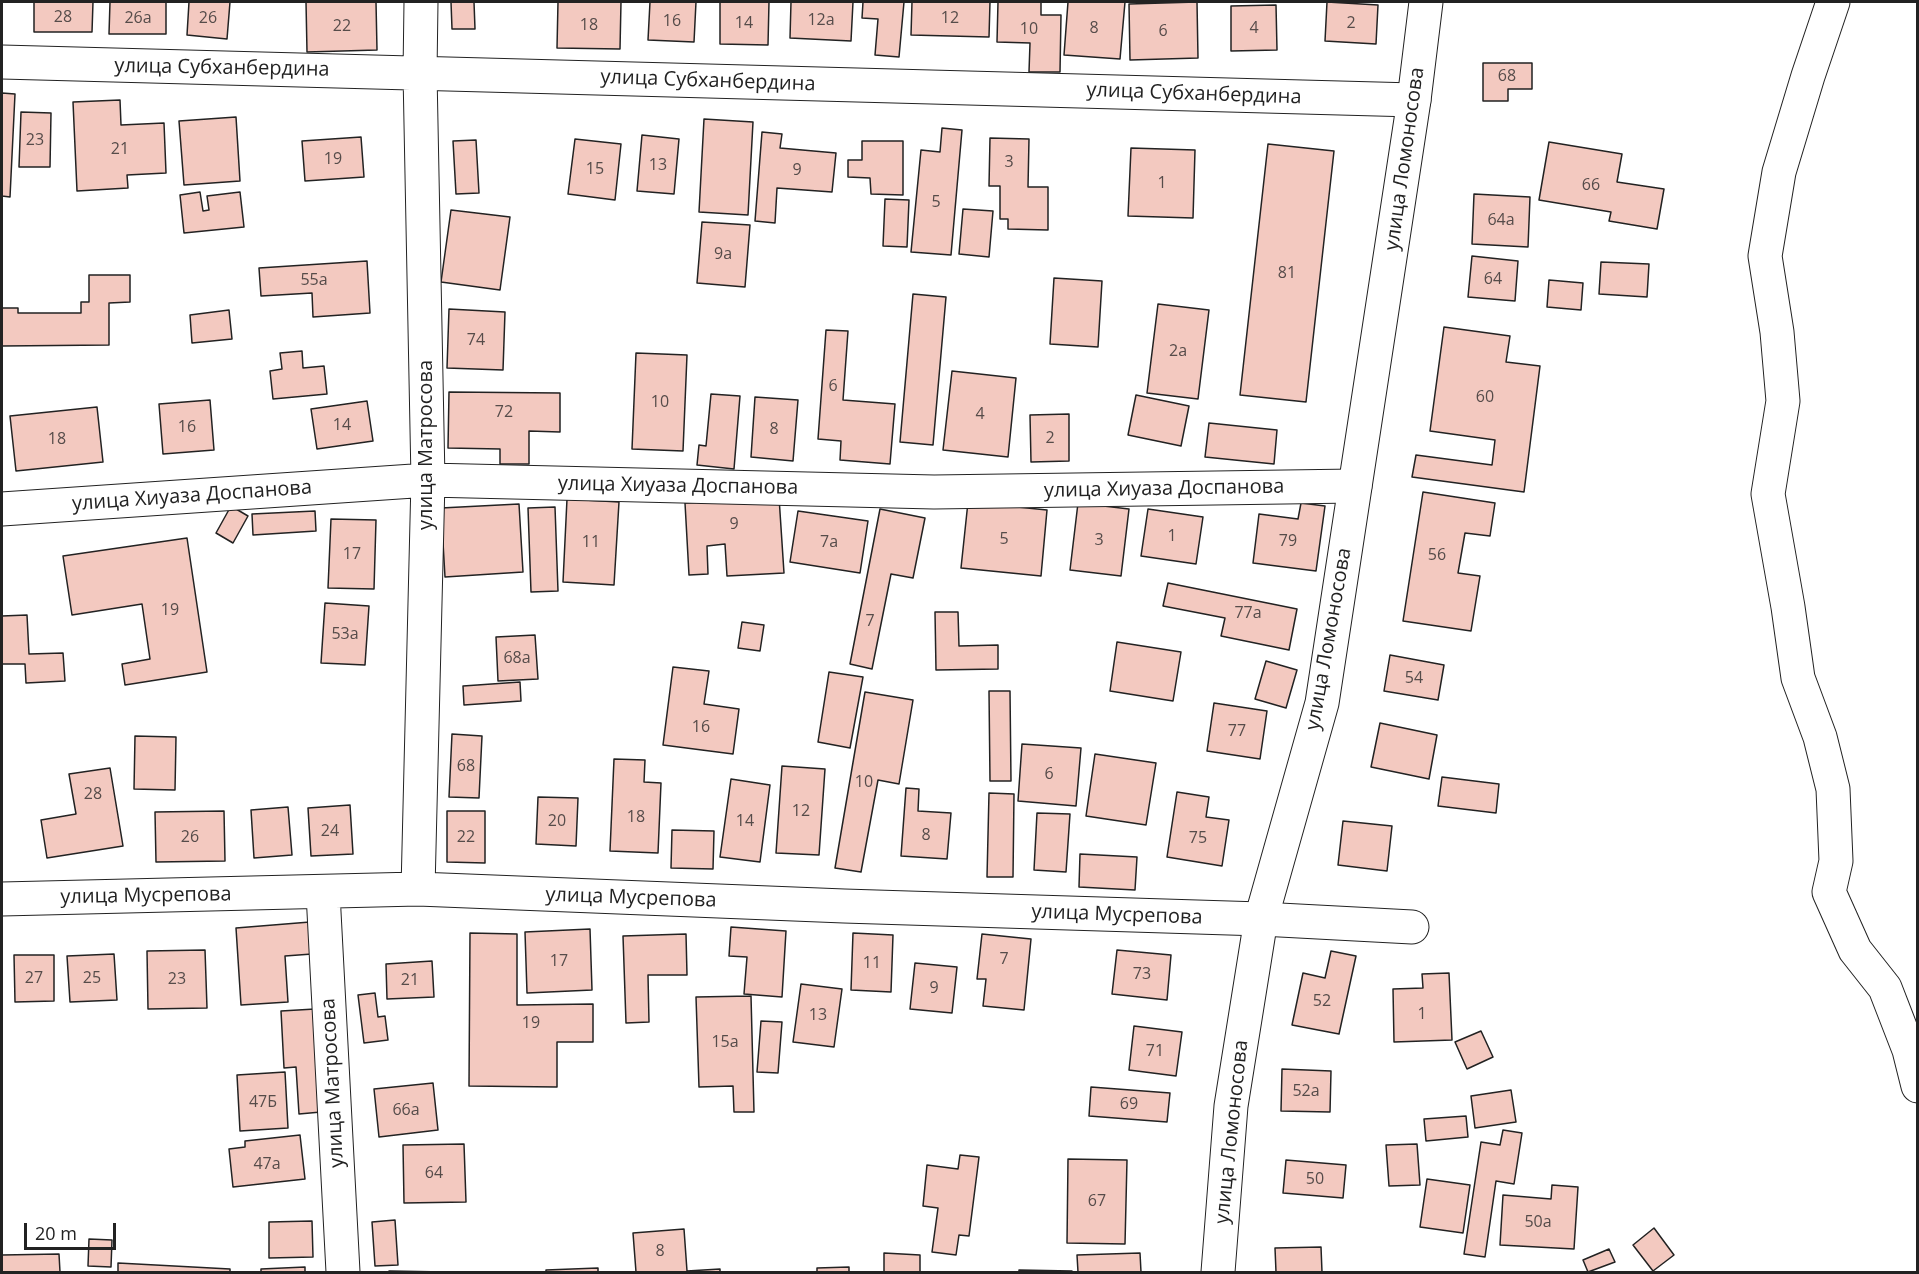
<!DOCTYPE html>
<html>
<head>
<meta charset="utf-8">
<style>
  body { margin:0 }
  #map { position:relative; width:1919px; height:1274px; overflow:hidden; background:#fff; font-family:"Open Sans",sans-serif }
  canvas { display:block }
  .frame { position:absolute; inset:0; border:3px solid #222; pointer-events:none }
  .scale { position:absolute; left:24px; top:1223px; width:92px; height:27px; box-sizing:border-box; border:3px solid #222; border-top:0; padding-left:8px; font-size:18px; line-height:21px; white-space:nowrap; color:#222; -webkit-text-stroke:4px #fff; paint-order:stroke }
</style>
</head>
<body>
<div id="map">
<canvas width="1919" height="1274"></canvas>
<div class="frame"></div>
<div class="scale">20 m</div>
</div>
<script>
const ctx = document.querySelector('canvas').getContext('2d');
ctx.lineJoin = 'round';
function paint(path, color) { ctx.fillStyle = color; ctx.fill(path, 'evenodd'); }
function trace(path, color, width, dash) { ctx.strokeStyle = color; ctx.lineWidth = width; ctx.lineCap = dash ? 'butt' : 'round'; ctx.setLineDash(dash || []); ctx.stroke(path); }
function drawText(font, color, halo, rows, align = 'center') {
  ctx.font = font + ' "Open Sans",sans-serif'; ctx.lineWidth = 4.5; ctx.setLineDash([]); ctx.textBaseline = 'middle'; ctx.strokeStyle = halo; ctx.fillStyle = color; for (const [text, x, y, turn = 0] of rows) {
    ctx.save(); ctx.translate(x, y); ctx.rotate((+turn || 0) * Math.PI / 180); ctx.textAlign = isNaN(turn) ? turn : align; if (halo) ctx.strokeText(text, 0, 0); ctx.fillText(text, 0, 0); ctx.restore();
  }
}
const building = new Path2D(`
  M34 2H93L92 32H34Z
  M110 2H166V34H109Z
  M189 2H230L227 39 187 35Z
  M306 2H376L377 50 307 52Z
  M451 2H474L475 29H452Z
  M558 2H621L620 49 557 48Z
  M650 2H696L694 42 648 40Z
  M720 2H769L768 45 720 44Z
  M791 2H853L851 41 790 38Z
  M863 2H904L899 57 875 55 878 19 862 18Z
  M912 2H990L989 37 911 35Z
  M998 2H1041V15H1061L1060 72H1029L1030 43 997 42Z
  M1068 2H1125L1120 59 1064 55Z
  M1197 2 1198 58 1130 60 1129 4Z
  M1327 2 1378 5 1376 44 1325 41Z
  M1276 5 1277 50 1231 51V6Z
  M1483 63H1532V89H1508V101H1483Z
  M2 93 15 94 10 197 2 196Z
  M120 100 121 125 164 123 166 173 127 175 128 188 77 191 73 102Z
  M21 112 51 113 50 167H19Z
  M236 117 240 181 184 185 179 121Z
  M704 119 753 122 748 215 699 212Z
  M942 128 962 130 951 255 911 252 921 150 940 152Z
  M762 132 782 134 780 148 836 153 832 192 777 188 775 223 755 221Z
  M642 135 679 139 674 194 637 191Z
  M361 137 364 177 305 181 302 141Z
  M990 138 1029 139 1028 187H1048V230L1008 229V219H1000V186H989Z
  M575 139 621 144 615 200 568 194Z
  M476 140 479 193 456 194 453 141Z
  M862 141H903V195L871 194 870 178 848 177V160H862Z
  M1549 142 1622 154 1617 182 1664 189 1657 229 1609 221 1611 212 1539 200Z
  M1268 144 1334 151 1306 402 1240 395Z
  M1131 148 1195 150 1193 218 1128 216Z
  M200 192 203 211 209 210 207 196 240 192 244 227 184 233 180 195Z
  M1474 194 1530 197 1528 247 1472 244Z
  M885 199 909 200 907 247 883 246Z
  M963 209 993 211 989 257 959 254Z
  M451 210 510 217 500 290 441 282Z
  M702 222 750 225 745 287 697 283Z
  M1472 256 1518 261 1515 301 1468 297Z
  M367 261 370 313 313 317 312 293 261 296 259 268Z
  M1601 262 1649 264 1647 297 1599 294Z
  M89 275H130V302L109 303V345L2 346V308H18V313H81V302H89Z
  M1054 278 1102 281 1098 347 1050 344Z
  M1549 280 1583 283 1581 310 1547 307Z
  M913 294 946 297 933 445 900 442Z
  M1158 304 1209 310 1198 399 1147 393Z
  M449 309 505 312 503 370 447 368Z
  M229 310 232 339 192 343 190 315Z
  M1444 327 1510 336 1506 362 1540 366 1524 492 1412 477 1416 455 1492 465 1495 440 1430 431Z
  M826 330 848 331 843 400 895 404 890 464 840 460 841 441 818 439Z
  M302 351 303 368 324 366 327 394 273 399 270 371 282 369 280 353Z
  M636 353 687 355 683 451 632 449Z
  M952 371 1016 378 1008 457 943 450Z
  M449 392 560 393V432L529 431V464H500V449L448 448Z
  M711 394 740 396 734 469 697 465 699 445 706 446Z
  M1136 395 1189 406 1181 446 1128 435Z
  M755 397 798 400 793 461 751 457Z
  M210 400 214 450 163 454 159 404Z
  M367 401 373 441 317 449 311 409Z
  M97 407 103 462 16 471 10 416Z
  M1069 414V461L1031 462 1030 415Z
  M1209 423 1277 430 1274 464 1205 457Z
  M1423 492 1495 503 1490 536 1465 533 1458 573 1480 576 1471 631 1403 621Z
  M779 497 784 573 727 576 725 544 707 546 708 574 689 575 685 503Z
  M567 499 619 502 614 585 563 582Z
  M968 502 1047 510 1041 576 961 568Z
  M1078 503 1129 509 1121 576 1070 570Z
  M1301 503 1325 506 1316 571 1253 563 1259 514 1298 519Z
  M519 504 523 572 445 577 441 508Z
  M231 506 248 516 233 543 216 533Z
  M555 507 558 591 531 592 528 508Z
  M880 509 925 518 913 578 891 574 872 669 850 664Z
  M1148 509 1203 517 1196 564 1141 556Z
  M315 511 316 531 253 535 252 514Z
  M798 511 868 521 860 573 790 562Z
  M331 519 376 520 374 589 328 588Z
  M187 538 207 672 125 685 122 664 150 659 142 604 72 615 63 556Z
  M1168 583 1297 609 1289 650 1221 636 1225 618 1163 606Z
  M325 603 369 606 365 665 321 663Z
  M935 612H958L959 646 998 645V669L936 670Z
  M27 615 29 654 63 653 65 681 26 683 25 664H2V616Z
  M742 622 764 625 760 651 738 648Z
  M535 635 538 679 498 681 496 637Z
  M1117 642 1181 652 1173 701 1110 691Z
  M1390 655 1444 665 1438 700 1384 691Z
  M1266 661 1297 670 1286 708 1255 699Z
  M673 667 709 671 704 704 739 709 733 754 663 745Z
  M829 672 863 677 850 748 818 742Z
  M520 682 521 701 464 705 463 686Z
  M989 691H1010L1011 781H990Z
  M865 692 913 700 899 784 878 780 861 872 835 868Z
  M1214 703 1267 711 1260 759 1207 751Z
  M1380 723 1437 735 1429 779 1371 767Z
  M452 734 482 736 479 798 449 797Z
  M135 736 176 737 175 790 134 789Z
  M1022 744 1081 748 1076 806 1018 801Z
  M1095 754 1156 763 1146 825 1086 816Z
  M614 759 645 760 644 782 661 783 658 853 610 851Z
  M782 766 825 769 819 855 776 853Z
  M110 768 123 846 47 858 41 820 76 814 69 774Z
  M1442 777 1499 784 1496 813 1438 806Z
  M731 779 770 785 760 862 720 857Z
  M906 788 919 789 918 811 951 813 947 859 901 856Z
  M1177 792 1209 797 1206 817 1229 820 1222 866 1167 857Z
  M989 793 1014 794 1013 877H987Z
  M538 797 578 798 576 846 536 844Z
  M350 805 353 854 311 856 308 808Z
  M288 807 292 855 254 858 251 810Z
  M224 811 225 861 156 862 155 812Z
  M447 811H485V863L447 862Z
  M1037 813 1070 814 1066 872 1034 870Z
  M1343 821 1392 826 1387 871 1338 865Z
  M672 830 714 831 713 869 671 868Z
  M1080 854 1137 857 1135 890 1079 887Z
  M310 922 312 954 285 956 288 1002 241 1005 236 928Z
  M731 927 786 931 782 997 744 994 747 957 729 956Z
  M590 929 592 990 527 993 525 932Z
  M470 933 517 934V1005L593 1004V1042H557V1087L469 1086Z
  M853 933 893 935 891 992 851 990Z
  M686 934 687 975H648L649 1022 626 1023 623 936Z
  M982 934 1031 939 1024 1010 983 1006 986 979H977Z
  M205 950 207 1008 148 1009 147 951Z
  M1117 950 1171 955 1167 1000 1112 994Z
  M1331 951 1356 956 1339 1034 1292 1025 1303 973 1325 978Z
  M114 954 117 1000 70 1002 67 956Z
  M14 955H54V1001L15 1002Z
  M432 961 434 997 387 999 386 964Z
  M915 963 957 967 952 1013 910 1009Z
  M1449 973 1452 1040 1394 1042 1393 989 1423 988 1422 974Z
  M801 984 842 989 834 1047 793 1042Z
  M375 993 378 1017 385 1016 388 1040 364 1043 358 995Z
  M751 996 754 1112H734L733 1086 699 1087 696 997Z
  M315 1009 321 1112 299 1114 296 1067 284 1068 281 1011Z
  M761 1021 782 1022 778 1073 757 1072Z
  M1134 1026 1182 1032 1176 1076 1129 1070Z
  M1481 1031 1493 1057 1467 1069 1455 1042Z
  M1282 1069 1331 1071 1330 1112 1281 1111Z
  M285 1072 288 1128 240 1131 237 1075Z
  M433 1083 438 1130 379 1137 374 1089Z
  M1091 1087 1170 1093 1167 1122 1089 1116Z
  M1511 1090 1516 1122 1475 1128 1471 1096Z
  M1466 1116 1468 1137 1426 1141 1424 1119Z
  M1503 1130 1522 1133 1514 1184 1496 1181 1485 1257 1464 1254 1481 1142 1500 1145Z
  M300 1135 305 1179 233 1187 229 1149 245 1147V1141Z
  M464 1144 466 1202 404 1203 403 1145Z
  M1417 1144 1420 1185 1389 1186 1386 1145Z
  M960 1155 979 1157 969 1236 959 1235 956 1255 932 1252 938 1208 923 1206 927 1165 958 1169Z
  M1068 1159 1127 1160 1125 1244 1067 1243Z
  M1286 1160 1346 1165 1343 1198 1283 1193Z
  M1427 1179 1470 1185 1463 1233 1420 1227Z
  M1552 1185 1578 1187 1574 1249 1500 1245 1503 1195 1551 1199Z
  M395 1220 398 1265 375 1266 372 1222Z
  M312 1221 313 1257 269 1258V1222Z
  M1654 1228 1674 1255 1653 1271 1633 1245Z
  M684 1229 687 1271 720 1269V1272H636L633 1233Z
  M89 1239 112 1240 111 1267 88 1266Z
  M1321 1247 1322 1272H1276L1275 1248Z
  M1609 1249 1615 1262 1588 1272 1583 1260Z
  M884 1253 920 1255V1272H884Z
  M1140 1253 1141 1272H1078L1077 1255Z
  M59 1254 60 1272H2V1255Z
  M118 1263 230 1269V1272H118Z
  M305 1267V1272H261V1269Z
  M849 1267V1272H817V1268Z
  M598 1268V1272H546V1270Z
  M1019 1270 1072 1271 1071 1272H1019Z
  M389 1271 446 1272H389Z`);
const minor = new Path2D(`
  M1833 2 1808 76 1779 172 1765 256 1777 332 1783 401 1768 494 1788 607 1798 678 1820 737 1833 789 1836 861 1829 892 1855 950 1885 988 1909 1050 1918 1086
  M2 62 1414 100
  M2 509 428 480 934 492 1355 486
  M418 889 428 480 420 73 421 2
  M323 893 343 1272
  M2 899 418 889 844 906 1261 919 1412 927`);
const major = new Path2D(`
  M1218 1272 1231 1106 1261 919 1322 703 1414 100 1426 2`);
const numberNames = [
  ["28",63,17],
  ["26а",138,18],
  ["26",208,18],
  ["12",950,18],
  ["12а",821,20],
  ["16",672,21],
  ["14",744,23],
  ["2",1351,23],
  ["18",589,25],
  ["22",342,26],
  ["8",1094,28],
  ["4",1254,28],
  ["10",1029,29],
  ["6",1163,31],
  ["68",1507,76],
  ["23",35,140],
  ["21",120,149],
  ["19",333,159],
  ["3",1009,162],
  ["13",658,165],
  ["15",595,169],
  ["9",797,170],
  ["1",1162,183],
  ["66",1591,185],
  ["5",936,202],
  ["64а",1501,220],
  ["9а",723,254],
  ["81",1287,273],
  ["64",1493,279],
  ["55а",314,280],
  ["74",476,340],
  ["2а",1178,351],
  ["6",833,386],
  ["60",1485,397],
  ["10",660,402],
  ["72",504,412],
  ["4",980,414],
  ["14",342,425],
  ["16",187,427],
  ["8",774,429],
  ["2",1050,438],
  ["18",57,439],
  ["9",734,524],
  ["1",1172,536],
  ["5",1004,539],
  ["3",1099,540],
  ["79",1288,541],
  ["11",591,542],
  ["7а",829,542],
  ["17",352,554],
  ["56",1437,555],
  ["19",170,610],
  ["77а",1248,613],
  ["7",870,621],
  ["53а",345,634],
  ["68а",517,658],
  ["54",1414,678],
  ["16",701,727],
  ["77",1237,731],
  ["68",466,766],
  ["6",1049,774],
  ["10",864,782],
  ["28",93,794],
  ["12",801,811],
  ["18",636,817],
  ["20",557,821],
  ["14",745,821],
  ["24",330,831],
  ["8",926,835],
  ["26",190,837],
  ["22",466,837],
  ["75",1198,838],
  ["7",1004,959],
  ["17",559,961],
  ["11",872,963],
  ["73",1142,974],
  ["27",34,978],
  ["25",92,978],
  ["23",177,979],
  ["21",410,980],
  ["9",934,988],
  ["52",1322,1001],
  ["1",1422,1014],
  ["13",818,1015],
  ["19",531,1023],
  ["15а",725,1042],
  ["71",1155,1051],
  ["52а",1306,1091],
  ["47Б",263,1102],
  ["69",1129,1104],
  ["66а",406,1110],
  ["47а",267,1164],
  ["64",434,1173],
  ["50",1315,1179],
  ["67",1097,1201],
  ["50а",1538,1222],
  ["8",660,1251]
];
const streetNames = [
  ["улица Субханбердина",222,68,1],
  ["улица Субханбердина",708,81,2],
  ["улица Субханбердина",1194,94,2],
  ["улица Ломоносова",1405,159,-82],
  ["улица Матросова",426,445,-90],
  ["улица Хиуаза Доспанова",678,486,1],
  ["улица Хиуаза Доспанова",1164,489,-1],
  ["улица Хиуаза Доспанова",192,496,-4],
  ["улица Ломоносова",1329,639,-80],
  ["улица Мусрепова",146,896,-1],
  ["улица Мусрепова",631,898,2],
  ["улица Мусрепова",1117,915,2],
  ["улица Матросова",333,1083,-93],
  ["улица Ломоносова",1232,1132,-84]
];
paint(building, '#f3c9c0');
trace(building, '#222', 1.5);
trace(minor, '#222', 35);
trace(major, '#222', 35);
trace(minor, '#fff', 33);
trace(major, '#fff', 33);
drawText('16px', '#564c4a', null, numberNames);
drawText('20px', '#222', '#fff', streetNames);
</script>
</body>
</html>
